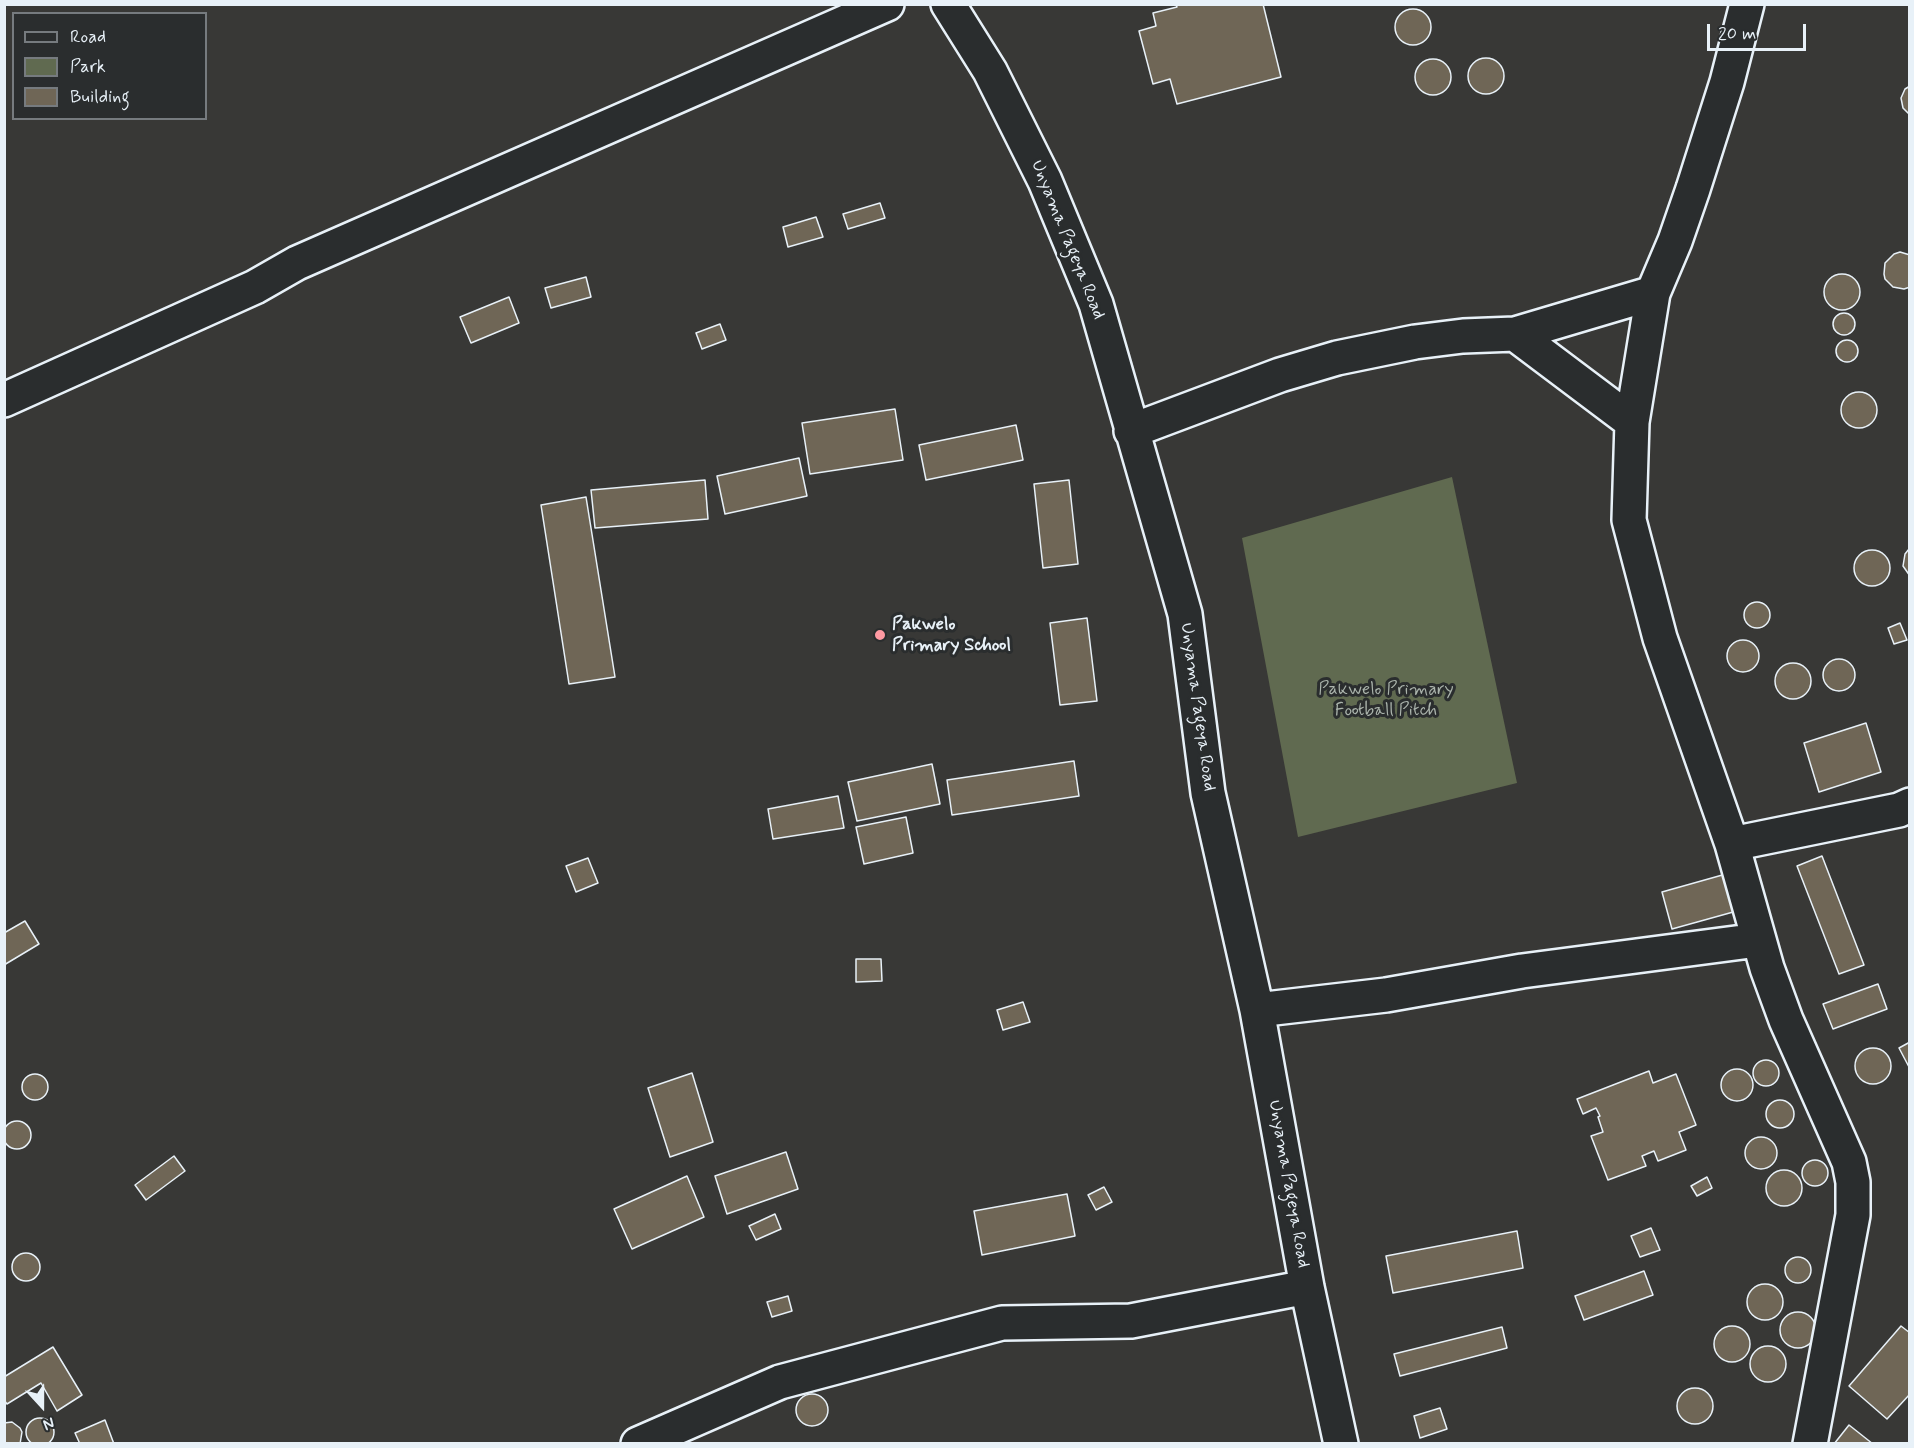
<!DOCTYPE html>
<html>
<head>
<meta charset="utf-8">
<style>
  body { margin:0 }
  #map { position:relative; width:1914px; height:1448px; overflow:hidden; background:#383836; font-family:Mynerve,sans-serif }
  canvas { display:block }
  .frame { position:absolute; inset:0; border:6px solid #e8f1f8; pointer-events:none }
  .legend { position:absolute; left:12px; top:12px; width:195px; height:108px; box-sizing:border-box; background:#2a2d2e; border:2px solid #767b7f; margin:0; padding:8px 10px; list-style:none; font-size:18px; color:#e8f1f8 }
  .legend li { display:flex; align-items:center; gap:12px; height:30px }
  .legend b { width:30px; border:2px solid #767b7f }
  .north { position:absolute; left:12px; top:1376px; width:60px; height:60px; -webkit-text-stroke:4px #2a2d2e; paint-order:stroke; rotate:159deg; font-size:16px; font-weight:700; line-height:24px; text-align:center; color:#e8f1f8 }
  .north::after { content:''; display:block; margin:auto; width:21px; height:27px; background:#e8f1f8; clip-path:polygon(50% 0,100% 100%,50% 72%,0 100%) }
  .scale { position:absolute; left:1707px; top:24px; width:99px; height:27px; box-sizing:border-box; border:3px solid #e8f1f8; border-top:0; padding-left:8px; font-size:18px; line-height:21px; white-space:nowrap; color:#e8f1f8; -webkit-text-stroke:4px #2a2d2e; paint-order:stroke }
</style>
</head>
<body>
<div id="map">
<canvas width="1914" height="1448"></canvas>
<div class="frame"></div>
<ul class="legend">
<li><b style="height:8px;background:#2a2d2e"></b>Road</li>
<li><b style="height:16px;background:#606a50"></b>Park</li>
<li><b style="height:16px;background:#6f6656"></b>Building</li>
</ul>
<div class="north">N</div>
<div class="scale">20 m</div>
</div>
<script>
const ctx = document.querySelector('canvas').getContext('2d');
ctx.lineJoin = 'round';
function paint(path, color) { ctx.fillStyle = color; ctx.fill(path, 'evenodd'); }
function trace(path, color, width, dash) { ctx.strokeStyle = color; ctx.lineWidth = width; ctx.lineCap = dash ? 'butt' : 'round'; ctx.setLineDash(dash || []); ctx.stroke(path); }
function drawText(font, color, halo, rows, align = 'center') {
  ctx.font = font + ' Mynerve,sans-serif'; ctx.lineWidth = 6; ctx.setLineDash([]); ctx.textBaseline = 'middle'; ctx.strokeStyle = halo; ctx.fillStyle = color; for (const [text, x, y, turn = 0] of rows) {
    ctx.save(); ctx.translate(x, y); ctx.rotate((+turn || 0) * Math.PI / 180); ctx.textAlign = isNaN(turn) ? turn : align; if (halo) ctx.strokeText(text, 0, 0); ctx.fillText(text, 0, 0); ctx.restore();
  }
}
const green = new Path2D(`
  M1452 477 1517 783 1298 837 1242 538Z`);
const building = new Path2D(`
  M1176 4H1263L1281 77 1177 104 1170 79 1153 84 1139 31 1156 26 1153 13 1177 7Z
  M1395 27a18 18 0 1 1 36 0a18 18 0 1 1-36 0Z
  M1468 76a18 18 0 1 1 36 0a18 18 0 1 1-36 0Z
  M1415 77a18 18 0 1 1 36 0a18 18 0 1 1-36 0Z
  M1910 86V115L1903 108 1901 98 1905 89Z
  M880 203 885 218 848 229 843 214Z
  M816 217 823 237 788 247 783 227Z
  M1900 252 1910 255V287L1904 289 1893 287 1885 279 1884 274 1885 263 1894 254Z
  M1824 292a18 18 0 1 1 36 0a18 18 0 1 1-36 0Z
  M586 277 591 297 551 308 545 288Z
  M509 297 519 323 471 343 460 317Z
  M1833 324a11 11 0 1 1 22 0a11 11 0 1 1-22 0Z
  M720 324 726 340 702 349 696 333Z
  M1836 351a11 11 0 1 1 22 0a11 11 0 1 1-22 0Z
  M1841 410a18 18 0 1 1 36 0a18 18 0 1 1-36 0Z
  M895 409 903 460 810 474 802 423Z
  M1016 425 1023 460 926 480 919 445Z
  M799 458 807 496 725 514 717 476Z
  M705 480 708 519 595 528 591 490Z
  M1069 480 1078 564 1043 568 1034 484Z
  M586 497 615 677 569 684 541 505Z
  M1909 549H1910V576L1903 566 1905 554Z
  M1854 568a18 18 0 1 1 36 0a18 18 0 1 1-36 0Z
  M1744 615a13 13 0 1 1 26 0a13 13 0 1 1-26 0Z
  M1087 618 1097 701 1060 705 1050 623Z
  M1900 623 1907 640 1894 644 1888 628Z
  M1727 656a16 16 0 1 1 32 0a16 16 0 1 1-32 0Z
  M1823 675a16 16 0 1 1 32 0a16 16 0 1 1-32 0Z
  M1775 681a18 18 0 1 1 36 0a18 18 0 1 1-36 0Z
  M1866 723 1881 772 1819 792 1804 743Z
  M1074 761 1079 796 952 815 947 780Z
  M932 764 940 804 857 821 848 782Z
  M838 796 844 828 773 839 768 809Z
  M906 817 913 853 864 864 856 827Z
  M1822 856 1864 965 1839 974 1797 866Z
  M588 858 598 883 576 892 566 866Z
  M1733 872 1744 909 1672 929 1662 892Z
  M25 921 39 944 4 965V933Z
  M856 959H881L882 981 856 982Z
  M1878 984 1887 1009 1833 1029 1823 1004Z
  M1023 1002 1030 1022 1003 1030 997 1010Z
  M1910 1042V1066L1909 1067 1899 1048Z
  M1855 1066a18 18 0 1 1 36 0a18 18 0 1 1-36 0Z
  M1753 1073a13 13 0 1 1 26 0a13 13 0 1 1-26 0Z
  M1721 1085a16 16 0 1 1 32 0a16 16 0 1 1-32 0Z
  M1649 1071 1653 1083 1676 1074 1696 1125 1679 1132 1686 1150 1658 1161 1654 1151 1642 1156 1646 1166 1608 1180 1591 1136 1603 1132 1598 1117 1600 1116 1596 1108 1583 1114 1577 1099Z
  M692 1073 713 1142 670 1157 648 1088Z
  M22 1087a13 13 0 1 1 26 0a13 13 0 1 1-26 0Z
  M1766 1114a14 14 0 1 1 28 0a14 14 0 1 1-28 0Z
  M3 1135a14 14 0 1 1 28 0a14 14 0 1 1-28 0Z
  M1745 1153a16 16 0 1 1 32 0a16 16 0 1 1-32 0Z
  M786 1152 798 1189 727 1214 715 1176Z
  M174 1156 185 1171 146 1200 135 1185Z
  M1802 1173a13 13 0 1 1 26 0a13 13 0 1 1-26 0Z
  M1766 1188a18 18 0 1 1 36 0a18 18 0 1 1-36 0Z
  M687 1176 704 1217 632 1249 614 1209Z
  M1707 1177 1712 1188 1697 1196 1691 1186Z
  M1104 1187 1112 1202 1096 1210 1088 1195Z
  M1067 1194 1075 1236 982 1255 974 1211Z
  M775 1214 781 1229 756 1240 749 1226Z
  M1651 1228 1660 1250 1640 1257 1631 1236Z
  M1517 1231 1523 1268 1393 1293 1386 1256Z
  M12 1267a14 14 0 1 1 28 0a14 14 0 1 1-28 0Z
  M1785 1270a13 13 0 1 1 26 0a13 13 0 1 1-26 0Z
  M1644 1271 1653 1295 1584 1320 1575 1296Z
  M1747 1302a18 18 0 1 1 36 0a18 18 0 1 1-36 0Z
  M788 1296 792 1311 772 1317 767 1302Z
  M1780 1330a18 18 0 1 1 36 0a18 18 0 1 1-36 0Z
  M1714 1344a18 18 0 1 1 36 0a18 18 0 1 1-36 0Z
  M1901 1326 1910 1333V1394L1887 1419 1849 1386Z
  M1502 1327 1507 1348 1400 1376 1394 1354Z
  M1750 1364a18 18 0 1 1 36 0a18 18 0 1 1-36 0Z
  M53 1347 82 1395 57 1411 41 1383 7 1404 4 1400V1377Z
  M1677 1406a18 18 0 1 1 36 0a18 18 0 1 1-36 0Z
  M796 1410a16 16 0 1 1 32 0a16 16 0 1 1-32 0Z
  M1440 1408 1447 1429 1420 1438 1414 1416Z
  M26 1432a14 14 0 1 1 28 0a14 14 0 1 1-28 0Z
  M105 1420 114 1444H80L75 1433Z
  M12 1422 20 1428 22 1432 20 1444H4V1423Z
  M1849 1425 1873 1444H1834Z`);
const minor = new Path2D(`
  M948 4 990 71 1045 181 1096 304 1185 614 1208 793 1257 1010 1307 1287 1341 1444
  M1747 4 1727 82 1693 189 1675 241 1653 293 1632 422 1629 520 1660 638 1732 844 1767 968 1786 1020 1849 1162 1853 1182V1215L1810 1444
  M1515 334 1632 422
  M4 400 255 287 297 263 887 4
  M1131 431 1280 375 1337 358 1415 342 1463 336 1515 334 1653 293
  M1732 844 1899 810 1910 805
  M1257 1010 1386 995 1522 971 1758 940
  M638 1444 780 1382 1002 1323 1131 1321 1307 1287`);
const markers = [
  [880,635,6,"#ff9aa2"]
];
const streetNames = [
  ["Unyama Pageya Road",1067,240,68],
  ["Unyama Pageya Road",1197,707,82],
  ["Unyama Pageya Road",1288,1184,80]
];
const poiNames = [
  ["Pakwelo",892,625],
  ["Primary School",892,646]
];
const parkNames = [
  ["Pakwelo Primary",1386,690],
  ["Football Pitch",1386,711]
];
paint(green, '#606a50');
paint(building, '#6f6656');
trace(building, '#e8f1f8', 1.5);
trace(minor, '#e8f1f8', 38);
trace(minor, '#2a2d2e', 33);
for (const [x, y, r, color] of markers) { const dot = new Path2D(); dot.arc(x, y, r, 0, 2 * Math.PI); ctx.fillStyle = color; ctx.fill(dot); trace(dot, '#2a2d2e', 2); }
drawText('18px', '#e8f1f8', '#2a2d2e', streetNames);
drawText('bold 18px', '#e8f1f8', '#2a2d2e', poiNames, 'left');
drawText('18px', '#abb4ac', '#2a2d2e', parkNames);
</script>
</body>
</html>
